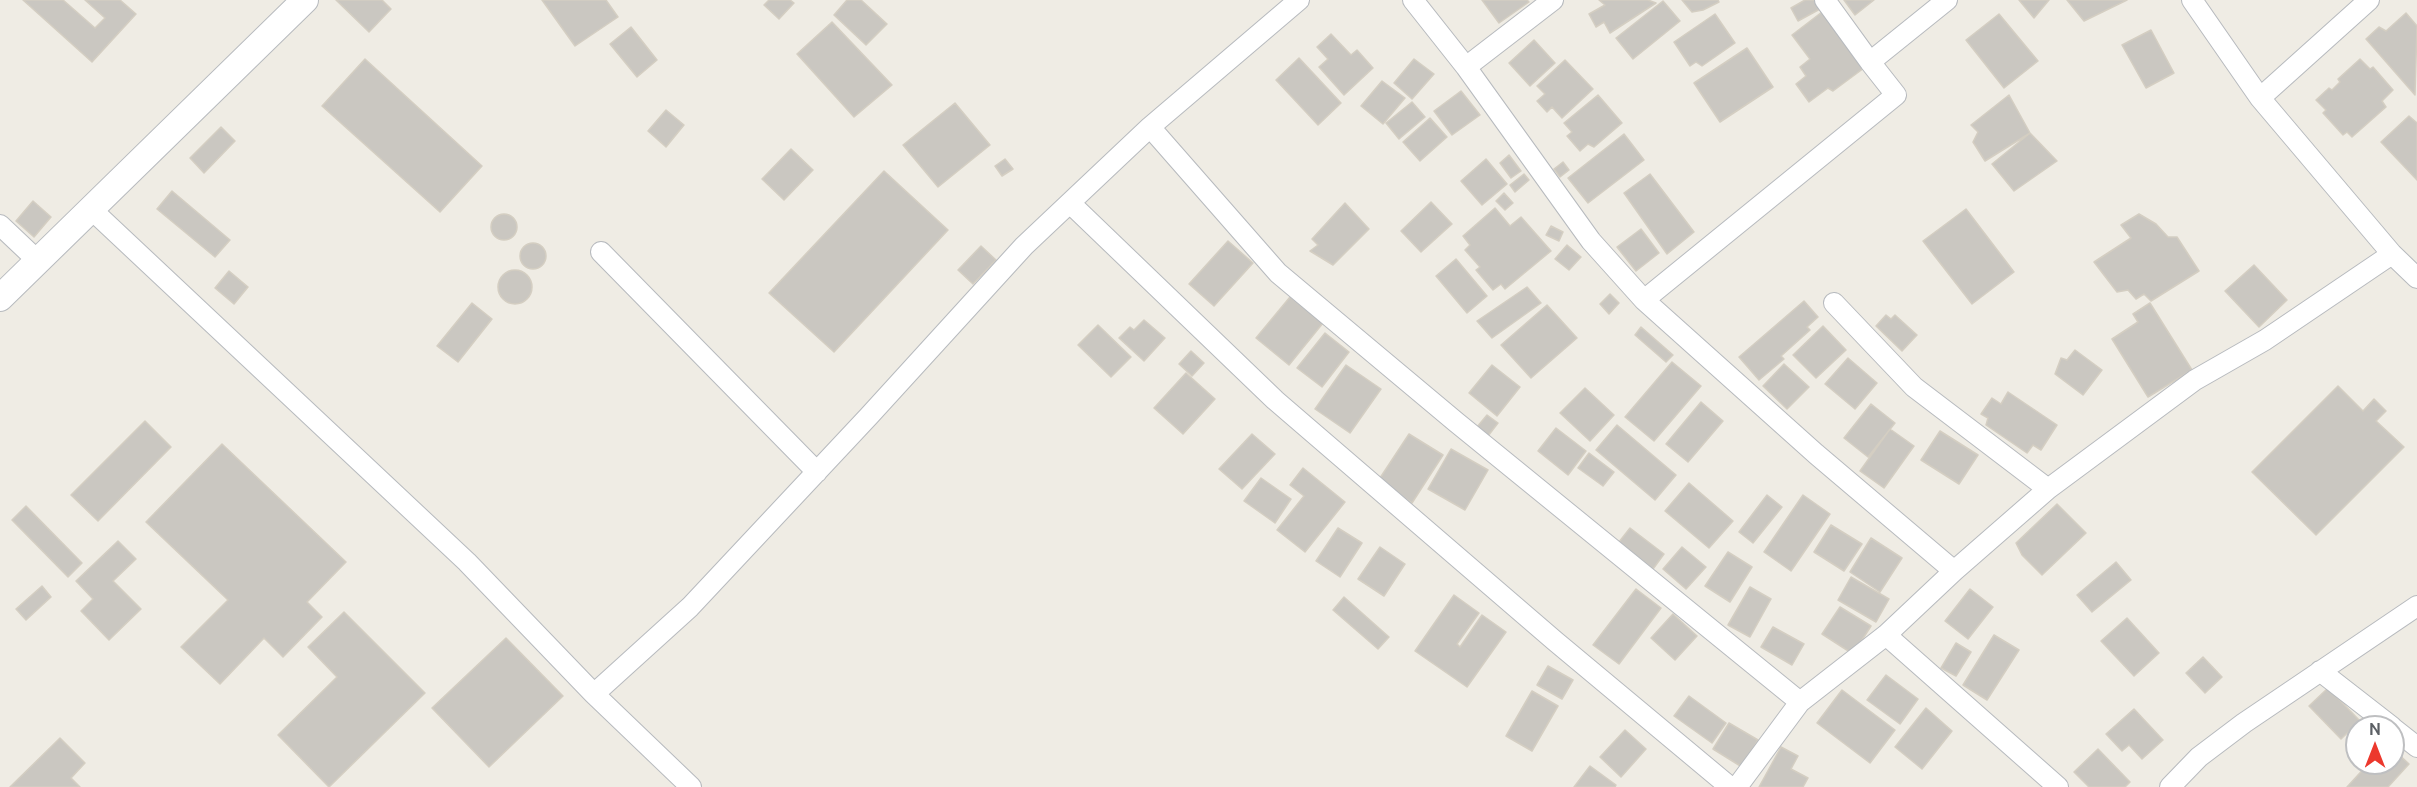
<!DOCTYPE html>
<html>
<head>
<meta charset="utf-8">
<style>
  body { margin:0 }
  #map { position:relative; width:2417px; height:787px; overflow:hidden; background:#efece4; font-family:Ubuntu,sans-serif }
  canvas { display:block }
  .north { position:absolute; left:2345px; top:715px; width:60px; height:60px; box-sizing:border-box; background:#fff; border:2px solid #bebfc1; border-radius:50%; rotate:0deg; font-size:16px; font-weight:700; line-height:24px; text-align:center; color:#5c6065 }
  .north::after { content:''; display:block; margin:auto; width:21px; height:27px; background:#ec382d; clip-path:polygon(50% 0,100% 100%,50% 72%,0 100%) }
</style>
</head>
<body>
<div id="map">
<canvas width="2417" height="787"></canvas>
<div class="north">N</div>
</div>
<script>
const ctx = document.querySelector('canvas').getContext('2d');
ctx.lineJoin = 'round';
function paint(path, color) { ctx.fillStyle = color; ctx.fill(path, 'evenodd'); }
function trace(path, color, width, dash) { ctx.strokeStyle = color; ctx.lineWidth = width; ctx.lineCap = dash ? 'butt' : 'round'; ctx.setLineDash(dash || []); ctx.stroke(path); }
const building = new Path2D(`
  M23 0H63L95 28 105 18 85 0H120L136 14 92 62Z
  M336 0H382L391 9 369 32Z
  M542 0H606L618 17 575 46Z
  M769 0H790L794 3 779 19 764 5Z
  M847 0H861L887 24 866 45 834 15Z
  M1482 0H1527L1529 2 1499 23Z
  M1599 0H1648L1656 3 1610 33 1604 22 1596 27 1589 14 1605 5Z
  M1682 0H1718L1719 2 1703 10 1692 12Z
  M1805 0H1815L1820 9 1798 21 1791 8Z
  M1844 0H1874L1855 15Z
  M2019 0H2049L2034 18Z
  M2067 0H2127L2084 21Z
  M1663 1 1680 21 1633 59 1616 38Z
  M1822 12 1864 68 1833 91 1828 88 1809 102 1796 84 1806 76 1800 67 1810 59 1792 35Z
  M2406 13 2417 26 2415 95 2366 39 2379 27 2386 31Z
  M1715 14 1735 43 1702 66 1696 62 1690 66 1674 42Z
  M1999 14 2038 61 2004 88 1966 40Z
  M832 22 892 85 854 117 797 54Z
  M631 27 657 60 637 77 610 44Z
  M2151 30 2174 73 2146 88 2122 45Z
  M1331 34 1351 55 1357 50 1373 68 1344 95 1319 67 1328 59 1317 47Z
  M1534 40 1555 63 1530 86 1509 63Z
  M1747 48 1773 87 1720 122 1694 83Z
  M1299 58 1341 103 1318 125 1276 80Z
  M365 59 482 166 440 212 322 106Z
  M1414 59 1434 74 1412 99 1394 83Z
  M2360 59 2370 69 2373 67 2393 90 2382 101 2386 107 2352 137 2347 132 2343 135 2323 113 2326 110 2316 100 2329 88 2332 90 2340 82 2338 79Z
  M1565 60 1593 89 1562 118 1552 107 1547 112 1537 101 1545 94 1537 86Z
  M1382 81 1405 98 1383 124 1361 106Z
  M1461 91 1480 115 1452 135 1434 111Z
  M1598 95 1622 123 1594 147 1588 144 1580 151 1567 136 1572 132 1564 123Z
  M2009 95 2030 133 1985 161 1973 142 1978 132 1971 125Z
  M1412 102 1425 117 1399 139 1386 123Z
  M955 103 990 145 938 187 903 145Z
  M666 110 684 125 666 147 648 131Z
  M2409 116 2417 123V180L2381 142Z
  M1430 118 1447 137 1420 161 1403 142Z
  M221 127 235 141 204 173 190 158Z
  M2030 133 2057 161 2014 191 1992 164Z
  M1624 134 1644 160 1588 203 1568 178Z
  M791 149 813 170 784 200 762 179Z
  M1509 155 1521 171 1511 178 1500 163Z
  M1005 159 1013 169 1002 176 995 166Z
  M1486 159 1507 184 1482 205 1461 181Z
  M1563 162 1569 170 1560 177 1554 169Z
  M884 171 948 230 834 352 769 293Z
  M1524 174 1529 180 1515 192 1510 185Z
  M1650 174 1694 232 1667 254 1624 193Z
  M172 191 230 240 215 257 157 209Z
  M1504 193 1513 203 1505 210 1496 201Z
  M33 201 51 217 34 237 16 221Z
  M1431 202 1452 224 1421 252 1401 231Z
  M1345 203 1369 229 1333 265 1310 251 1318 245 1312 239Z
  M1495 208 1510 226 1521 217 1551 251 1505 289 1501 284 1493 290 1476 270 1480 267 1465 250 1470 245 1463 236Z
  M1966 209 2014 272 1972 304 1923 241Z
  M2139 214 2156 224 2168 237H2177L2199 271 2151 301 2144 294 2136 299 2128 290 2117 292 2094 262 2131 238 2121 225Z
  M491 227a13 13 0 1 1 26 0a13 13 0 1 1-26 0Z
  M1551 226 1563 232 1559 241 1546 235Z
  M1641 229 1659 253 1636 271 1617 247Z
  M1228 241 1253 263 1214 306 1189 284Z
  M520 256a13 13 0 1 1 26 0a13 13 0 1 1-26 0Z
  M1567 245 1581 257 1569 270 1555 259Z
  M981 246 996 260 973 284 958 270Z
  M1456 259 1487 296 1467 313 1436 276Z
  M2254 265 2287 300 2259 327 2225 291Z
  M498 287a17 17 0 1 1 34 0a17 17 0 1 1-34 0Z
  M229 271 248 287 234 304 215 288Z
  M1527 287 1541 303 1492 338 1477 321Z
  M1610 294 1619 303 1609 314 1600 304Z
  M1290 297 1323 323 1289 365 1256 338Z
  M1804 301 1818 317 1807 327 1810 330 1781 356 1784 359 1759 380 1739 357Z
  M472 303 492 319 458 362 437 346Z
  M2150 303 2192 370 2148 397 2112 339 2138 322 2133 314Z
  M1547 305 1577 338 1531 378 1501 345Z
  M1886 315 1891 319 1895 315 1917 335 1902 351 1876 326Z
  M1144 320 1165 338 1144 361 1119 338 1130 327 1134 330Z
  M1098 325 1131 357 1111 377 1078 345Z
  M1823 326 1846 350 1816 378 1793 355Z
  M1641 327 1673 355 1666 362 1635 335Z
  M1325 333 1349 352 1322 387 1297 368Z
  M2075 350 2102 370 2083 395 2055 374 2061 358 2067 360Z
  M1191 351 1204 363 1192 376 1179 364Z
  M1848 358 1877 383 1855 409 1825 384Z
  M1672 362 1701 386 1654 441 1625 417Z
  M1784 364 1809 387 1787 409 1763 386Z
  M1346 365 1381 389 1350 433 1315 409Z
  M1492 365 1520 387 1497 416 1469 393Z
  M1186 373 1215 399 1183 434 1154 408Z
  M2338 386 2363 411 2374 399 2386 411 2376 421 2404 447 2316 535 2252 472Z
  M1585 388 1614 415 1590 441 1560 413Z
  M2008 392 2057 425 2041 450 2033 445 2027 453 1986 425 1988 418 1981 414 1992 398 2001 404Z
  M1701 402 1723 421 1688 462 1666 444Z
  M1871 404 1895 423 1868 457 1844 438Z
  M1487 415 1498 423 1488 436 1477 427Z
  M145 421 171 447 98 521 71 495Z
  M1617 425 1676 475 1655 500 1596 450Z
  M1556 428 1586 451 1568 475 1538 451Z
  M1890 429 1914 446 1884 488 1860 471Z
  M1940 431 1978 455 1959 484 1921 460Z
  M1252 434 1275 454 1242 489 1219 469Z
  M1409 434 1443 455 1412 503 1378 481Z
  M222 444 346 562 307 602 322 617 283 657 264 638 220 684 181 647 228 600 146 522Z
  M1451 449 1488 470 1465 510 1428 489Z
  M1589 453 1614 472 1603 486 1578 468Z
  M1303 468 1345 502 1305 552 1277 530 1304 496 1290 485Z
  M1261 478 1291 499 1275 523 1244 501Z
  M1689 483 1733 521 1709 548 1665 511Z
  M1767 495 1782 507 1753 543 1739 532Z
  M1803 495 1830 514 1791 571 1764 552Z
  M2057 504 2086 533 2042 575 2022 555 2016 543Z
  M26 506 82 563 68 577 12 520Z
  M1831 525 1862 544 1844 571 1814 552Z
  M1338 528 1362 543 1340 577 1316 561Z
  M1630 528 1664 554 1653 569 1619 542Z
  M1871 538 1902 558 1880 592 1850 572Z
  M118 541 136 559 113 581 141 609 109 640 81 611 93 599 76 581Z
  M1380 547 1405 564 1384 596 1358 579Z
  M1682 547 1706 567 1686 589 1663 569Z
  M1728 552 1752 567 1730 602 1705 586Z
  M2116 562 2131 580 2092 612 2077 595Z
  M1851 577 1889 599 1876 622 1838 600Z
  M42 586 51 597 26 620 16 609Z
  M1750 587 1771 599 1750 637 1728 625Z
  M1636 589 1661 608 1619 664 1593 645Z
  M1970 589 1993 607 1968 639 1945 621Z
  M1454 595 1479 613 1457 644 1460 647 1482 615 1506 632 1467 687 1415 651Z
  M1344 597 1389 637 1378 649 1333 610Z
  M1840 607 1871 626 1853 654 1822 634Z
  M344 612 425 693 329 787 278 735 337 677 308 647Z
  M1673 614 1697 636 1675 660 1651 638Z
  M2127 618 2159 653 2134 676 2101 641Z
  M1773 627 1804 644 1792 665 1761 647Z
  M1994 635 2019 650 1987 700 1963 685Z
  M506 638 563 696 489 767 432 708Z
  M1956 643 1971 652 1956 676 1941 668Z
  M2203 657 2222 677 2205 693 2186 673Z
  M1548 666 1573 680 1562 699 1537 685Z
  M1886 675 1918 699 1900 724 1867 700Z
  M2328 688 2360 721 2341 739 2309 706Z
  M1842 690 1895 730 1870 763 1817 723Z
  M1532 691 1558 706 1532 751 1506 736Z
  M1689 696 1726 723 1712 743 1674 716Z
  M1926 708 1952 731 1922 769 1895 747Z
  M2134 709 2163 740 2142 759 2129 745 2122 751 2106 734Z
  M1729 723 1758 740 1742 767 1713 749Z
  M1625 730 1646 749 1621 777 1600 757Z
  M60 738 85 763 71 778 80 787H10Z
  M1781 747 1798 756 1791 769 1808 778 1803 787H1759Z
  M2098 749 2130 782 2125 787H2089L2074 772Z
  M2393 749 2409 764 2388 787H2347L2369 763H2393Z
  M1590 766 1616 785 1615 787H1574Z`);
const minor = new Path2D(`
  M1413 0 1466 67 1591 241 1644 300 1816 454 1954 571
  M1825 0 1870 62
  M2192 0 2260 98 2392 254 2417 278
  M1466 67 1553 0
  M2260 98 2369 0
  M1150 127 1278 273 1456 422 1800 702
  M1070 203 1275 400 1555 641 1730 787
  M91 209 467 562 594 694 691 787
  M0 225 38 261
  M601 252 817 472
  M1644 300 1896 95 1870 62 1947 0
  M1834 303 1914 387 2048 489
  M1886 635 2058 787
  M2320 671 2392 727
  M594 694 690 607 869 416 1024 246 1150 127 1299 0
  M2393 728 2417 747
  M1737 787 1800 702 1886 635 1954 571 2048 489 2195 380 2265 340 2392 254
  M2170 787 2199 757 2244 723 2417 606`);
const tertiary = new Path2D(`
  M0 298 305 0`);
paint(building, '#cac7c1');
trace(building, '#d4cec2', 1.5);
trace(minor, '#b7babe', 22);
trace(tertiary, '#b7babe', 28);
trace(minor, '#fff', 20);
trace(tertiary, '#fff', 26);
</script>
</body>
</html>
